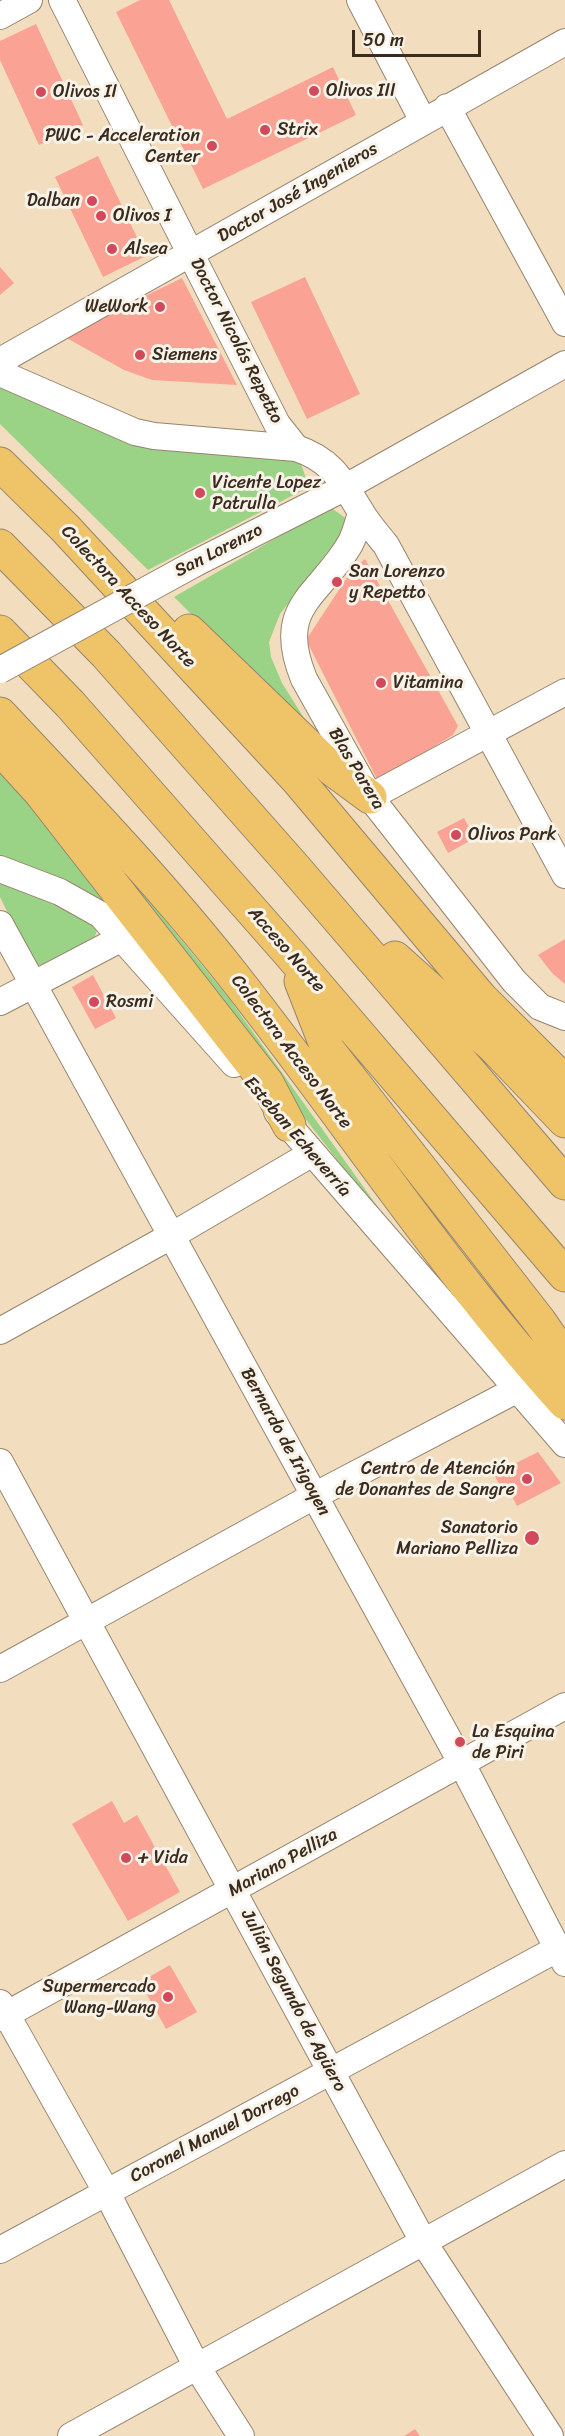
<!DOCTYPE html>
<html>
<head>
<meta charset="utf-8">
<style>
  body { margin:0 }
  #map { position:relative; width:565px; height:2436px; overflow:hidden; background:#f2ddbe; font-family:Sriracha,sans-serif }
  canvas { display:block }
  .scale { position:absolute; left:352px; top:30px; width:129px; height:27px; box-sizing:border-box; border:3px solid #3b2a1e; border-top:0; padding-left:8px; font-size:18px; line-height:21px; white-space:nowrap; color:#3b2a1e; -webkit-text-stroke:4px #f7f3e8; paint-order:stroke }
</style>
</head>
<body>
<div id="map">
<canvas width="565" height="2436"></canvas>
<div class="scale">50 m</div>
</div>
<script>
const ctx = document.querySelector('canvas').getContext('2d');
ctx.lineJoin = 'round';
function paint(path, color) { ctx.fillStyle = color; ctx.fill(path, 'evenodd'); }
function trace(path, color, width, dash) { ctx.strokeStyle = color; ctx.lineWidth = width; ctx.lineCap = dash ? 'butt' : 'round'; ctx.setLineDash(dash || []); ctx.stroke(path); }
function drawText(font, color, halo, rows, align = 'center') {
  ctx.font = font + ' Sriracha,sans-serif'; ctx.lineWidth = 6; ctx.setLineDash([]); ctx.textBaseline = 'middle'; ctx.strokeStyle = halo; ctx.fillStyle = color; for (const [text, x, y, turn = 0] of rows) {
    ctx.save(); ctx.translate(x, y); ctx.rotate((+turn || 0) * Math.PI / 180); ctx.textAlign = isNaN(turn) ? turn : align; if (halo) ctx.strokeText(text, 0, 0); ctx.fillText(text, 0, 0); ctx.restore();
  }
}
const green = new Path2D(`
  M0 388 129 443 300 461 309 487 148 570 0 424Z
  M330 507 351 522 280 614 269 642 271 657 282 683 319 742 174 597Z
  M0 767 177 976 106 905 83 889 0 858Z
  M84 830 118 863 228 997 422 1269 206 991Z
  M3 882 90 920 97 929 95 937 47 965H38L30 959 0 897V883Z`);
const building = new Path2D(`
  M140 0H169L227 119 333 67 356 115 203 189 116 12Z
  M36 24 83 125 39 145 0 60V41Z
  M98 156 146 256 103 277 55 177Z
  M0 267 14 283 0 295Z
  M305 277 360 394 307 419 251 302Z
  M182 278 237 385 152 380 124 370 63 336Z
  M365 559 458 726 453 735 378 781 306 640 352 570Z
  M464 818 475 838 448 853 437 832Z
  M565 939V984L552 973 538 955Z
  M93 975 116 1018 95 1029 72 987Z
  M538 1452 561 1483 517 1506 507 1487 502 1490 494 1474Z
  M112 1801 124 1823 137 1815 180 1892 128 1921 72 1824Z
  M170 1965 197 2012 166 2029 140 1982Z
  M415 2429 420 2436H404Z`);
const minor = new Path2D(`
  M62 0 277 424 296 448
  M360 0 423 121
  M0 16 29 0
  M447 107 565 323
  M0 361 565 42
  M0 373 135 432 154 436 296 448C335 461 343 484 363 515 370 526 378 535 386 545L565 875
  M361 513C358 523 355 535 350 544 318 598 274 606 304 679L370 797 514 981 540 1007 565 1017
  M194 564 346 487 565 364
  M370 797 565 692
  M0 869 60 892 101 915 234 1064
  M0 924 461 1762 565 1963
  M0 1002 122 938
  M277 1112 565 1444
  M0 1331 171 1236 311 1154
  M0 1462 424 2243 550 2436
  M0 1669 314 1496 516 1390
  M0 2003 107 2193 197 2367 241 2436
  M0 2018 565 1706
  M0 2250 557 1949
  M71 2436 565 2164`);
const highway = new Path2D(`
  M0 464 65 528 296 778 481 998 565 1082
  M0 546 106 654 294 867 565 1183
  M189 631 332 769 370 797
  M0 632 70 704 290 954 565 1275
  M0 714C80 799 160 883 232 974 344 1116 444 1269 565 1403
  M0 748 41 793 267 1083 289 1125
  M395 958 494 1047 565 1121
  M301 981 328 1050 540 1322 560 1351 565 1363`);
const minorBridge = new Path2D(`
  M0 670 194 564`);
const markers = [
  [314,91,6,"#d1495b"],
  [41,92,6,"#d1495b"],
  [265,130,6,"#d1495b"],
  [212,146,6,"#d1495b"],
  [92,201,6,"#d1495b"],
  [101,216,6,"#d1495b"],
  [112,249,6,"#d1495b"],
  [160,307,6,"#d1495b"],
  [140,355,6,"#d1495b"],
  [200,493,6,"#d1495b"],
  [337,582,6,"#d1495b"],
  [381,683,6,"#d1495b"],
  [456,835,6,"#d1495b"],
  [94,1002,6,"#d1495b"],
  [527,1479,6,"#d1495b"],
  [532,1538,8,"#d1495b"],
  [460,1742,6,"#d1495b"],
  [126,1858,6,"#d1495b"],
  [168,1997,6,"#d1495b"]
];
const poiNames = [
  ["Olivos III",326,91],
  ["Olivos II",53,92],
  ["Strix",277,130],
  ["PWC - Acceleration",200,136,"right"],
  ["Center",200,157,"right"],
  ["Dalban",80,201,"right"],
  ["Olivos I",113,216],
  ["Alsea",124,249],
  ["WeWork",148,307,"right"],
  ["Siemens",152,355],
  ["Vicente Lopez",212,483],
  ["Patrulla",212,504],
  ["San Lorenzo",349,572],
  ["y Repetto",349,593],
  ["Vitamina",393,683],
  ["Olivos Park",468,835],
  ["Rosmi",106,1002],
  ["Centro de Atención",515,1469,"right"],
  ["de Donantes de Sangre",515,1490,"right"],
  ["Sanatorio",518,1528,"right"],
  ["Mariano Pelliza",518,1549,"right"],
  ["La Esquina",472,1732],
  ["de Piri",472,1753],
  ["+ Vida",138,1858],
  ["Supermercado",156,1987,"right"],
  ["Wang-Wang",156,2008,"right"]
];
const streetNames = [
  ["Doctor José Ingenieros",298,193,-30],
  ["Doctor Nicolás Repetto",236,341,63],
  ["San Lorenzo",219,551,-27],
  ["Colectora Acceso Norte",128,597,47],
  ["Blas Parera",356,769,59],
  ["Acceso Norte",286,950,49],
  ["Colectora Acceso Norte",291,1052,53],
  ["Esteban Echeverría",297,1137,49],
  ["Bernardo de Irigoyen",285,1442,61],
  ["Mariano Pelliza",283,1863,-29],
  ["Julián Segundo de Agüero",293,2001,62],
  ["Coronel Manuel Dorrego",215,2134,-28]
];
paint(green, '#9bd386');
paint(building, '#faa394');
trace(minor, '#96846e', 28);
trace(highway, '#96846e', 35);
trace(minor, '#fff', 26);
trace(highway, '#efc469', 33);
trace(minorBridge, '#96846e', 28, []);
trace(minorBridge, '#fff', 26);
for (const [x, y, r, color] of markers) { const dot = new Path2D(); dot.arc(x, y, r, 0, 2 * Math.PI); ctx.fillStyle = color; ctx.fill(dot); trace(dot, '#f7f3e8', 2); }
drawText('18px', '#3b2a1e', '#f7f3e8', poiNames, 'left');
drawText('18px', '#3b2a1e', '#f7f3e8', streetNames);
</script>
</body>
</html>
